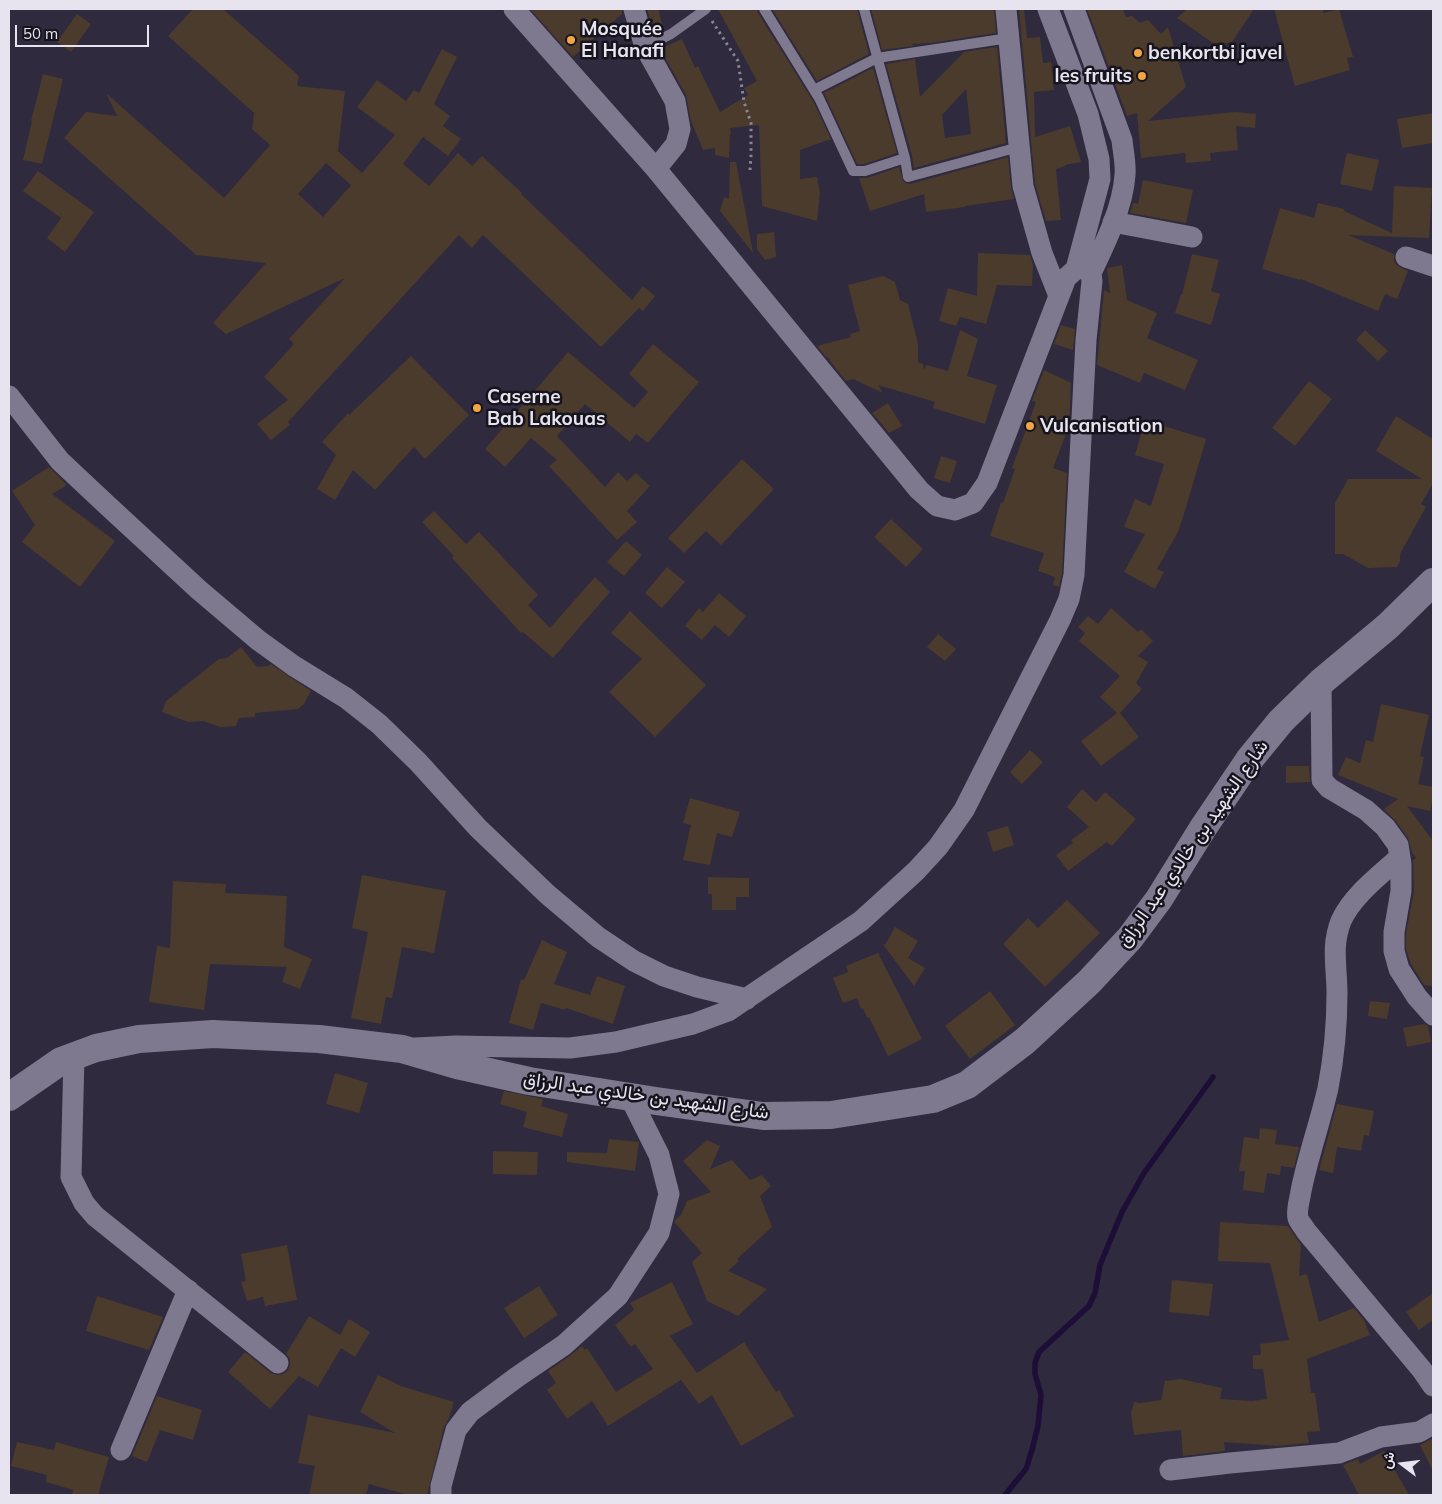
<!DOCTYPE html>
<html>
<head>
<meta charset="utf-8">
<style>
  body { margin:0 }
  #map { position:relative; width:1442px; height:1504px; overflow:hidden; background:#2f2a3d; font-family:Mulish,Vazirmatn,sans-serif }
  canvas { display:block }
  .frame { position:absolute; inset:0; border:10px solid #e7e4f0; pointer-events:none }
  .north { position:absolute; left:1377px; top:1439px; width:50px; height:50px; -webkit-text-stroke:4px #16151d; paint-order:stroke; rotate:285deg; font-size:14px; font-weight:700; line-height:20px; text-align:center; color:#e7e4f0 }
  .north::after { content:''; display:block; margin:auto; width:18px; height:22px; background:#e7e4f0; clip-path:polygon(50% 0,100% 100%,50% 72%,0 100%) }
  .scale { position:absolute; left:15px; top:25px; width:134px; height:22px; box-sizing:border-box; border:2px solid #e7e4f0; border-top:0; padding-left:6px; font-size:15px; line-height:18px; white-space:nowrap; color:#e7e4f0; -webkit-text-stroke:4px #16151d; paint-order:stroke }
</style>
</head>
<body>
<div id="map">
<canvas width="1442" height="1504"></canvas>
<div class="frame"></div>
<div class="north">ش</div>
<div class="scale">50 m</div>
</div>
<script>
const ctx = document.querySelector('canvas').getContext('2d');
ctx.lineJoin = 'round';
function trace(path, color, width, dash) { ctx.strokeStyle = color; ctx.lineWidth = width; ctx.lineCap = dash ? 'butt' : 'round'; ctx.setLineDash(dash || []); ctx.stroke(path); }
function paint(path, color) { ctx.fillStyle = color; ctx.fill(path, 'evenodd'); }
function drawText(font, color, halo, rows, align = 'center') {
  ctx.font = font + ' Mulish,Vazirmatn,sans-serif'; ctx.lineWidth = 5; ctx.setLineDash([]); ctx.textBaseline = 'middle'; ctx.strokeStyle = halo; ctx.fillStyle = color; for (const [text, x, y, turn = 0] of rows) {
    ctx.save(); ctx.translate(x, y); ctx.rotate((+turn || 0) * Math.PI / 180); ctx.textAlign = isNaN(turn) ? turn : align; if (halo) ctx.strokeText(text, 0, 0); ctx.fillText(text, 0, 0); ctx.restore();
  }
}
const stream = new Path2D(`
  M1005 1495 1026 1469 1032 1450 1038 1426 1041 1395 1035 1374V1363L1039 1352 1089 1306 1095 1293 1100 1265 1122 1212 1144 1173 1213 1077`);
const building = new Path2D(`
  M193 9H223L299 76 297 86 345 91 338 151 362 173 395 135 357 107 377 80 406 101 414 90 419 93 442 49 457 57 434 104 450 116 443 126 461 139 448 156 423 137 403 164 429 186 458 153 472 166 482 156 522 193 521 194 632 300 643 286 655 296 643 311 639 308 601 347 483 235 472 248 459 235 288 422 290 425 271 440 257 424 288 400 264 377 294 344 289 339 345 278 226 334 213 323 266 263 196 255 64 138 86 112 117 116 106 93 224 198 270 145 252 129 254 113 168 36ZM326 163 351 185 323 217 298 194Z
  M530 9H622V14L573 57Z
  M647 9H658L664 30 654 35Z
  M718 9H757L758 13 813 101 831 139 800 150V179L817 177 820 193 817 221 762 206 759 125 730 128 731 134H730L729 158 715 155V148L703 150 691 121 686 95 660 49 682 39 695 68 698 66 720 112 748 95 744 88 757 81Z
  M772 9H857L869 54 817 81Z
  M871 9H994L996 33 930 43 912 44 913 46 882 50Z
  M1019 9H1024L1027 38 1040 37 1043 63 1051 62 1054 90 1034 92 1035 137 1070 126 1081 162 1065 165V166L1056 169 1061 220 1046 221 1035 184Z
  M1087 9H1123L1126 17 1132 16 1140 23 1148 20 1161 34 1168 27 1186 87 1148 121 1235 112 1256 114 1255 128 1236 126 1238 150 1210 153 1211 161 1186 163 1185 153 1141 158 1137 113 1127 116Z
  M1187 9H1254L1232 42 1216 45 1177 18Z
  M1274 9H1323V13L1339 9 1353 57 1347 58 1350 70 1295 86Z
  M77 14 91 24 71 52 57 42Z
  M997 47 1006 143 914 168 912 156 886 64 915 59 920 97 964 52ZM966 89 971 134 945 138 942 115Z
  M873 68 897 153 864 164H857L824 93Z
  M43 74 63 79 42 164 23 160 32 121H31Z
  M1433 113V143L1402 148 1397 119Z
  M1347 153 1379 160 1372 191 1340 184Z
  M1008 157 1011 187 1014 199 965 206V207L926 212 924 194 870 211 859 178H867L899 167 903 181 906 183 910 184Z
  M730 162H736L753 253 720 211 724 197 729 199Z
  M38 171 94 212 65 252 47 238 61 218 23 191Z
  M1143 180 1193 190 1186 223 1130 213 1133 203 1138 204Z
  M1394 186 1432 188 1429 238 1348 235 1394 254V260L1396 265 1408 271 1397 299 1385 294 1378 311 1301 279 1300 280 1262 269 1280 208 1314 218 1318 203 1344 209V211L1392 233Z
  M774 232 776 257 765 260 757 249V234Z
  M978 253 1030 255 1033 265 1032 286 997 285 986 324 960 317 956 326 939 321 948 288 977 296Z
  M1192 254 1219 260 1211 291 1220 294 1211 325 1175 313 1181 294 1182 295Z
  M1122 265 1127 300 1157 313 1147 338 1198 360 1185 390 1144 373 1140 383 1097 365 1104 290 1110 293 1107 269V268Z
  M883 276 895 282 900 300 908 304 918 344V362L923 364 924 370 926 365 948 371 960 330 978 339 967 376 997 385 985 424 933 408 935 402 878 385 883 393 853 379 846 381 830 361 829 358 826 357 817 346 851 337 850 334 860 331 848 285Z
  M1061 325 1075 329 1073 350 1054 344Z
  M1365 330 1388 351 1378 361 1356 340Z
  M653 344 699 382 648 443 636 434 630 442 585 404 557 436 605 487 618 472 627 481 636 473 650 486 627 511 637 522 617 540 549 466 557 460 531 438 505 467 485 449 568 352 634 408 648 392 629 374Z
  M411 356 469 415 425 459 414 447 375 490 353 470 335 500 317 489 336 455 322 442 348 413 349 415Z
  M1044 370 1071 383 1069 426 1053 468 1067 473 1062 573 1059 587 1053 585 1055 577 1038 571 1044 553 990 536 1001 502 1003 503 1015 469 1012 468 1036 402 1032 401Z
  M1309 381 1332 399 1295 446 1272 428Z
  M888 403 902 426 889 433 872 413Z
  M1396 416 1433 439V486L1432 485 1421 504 1426 507 1400 554V561L1397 567 1368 568 1343 554H1335V503L1348 479H1422L1376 451Z
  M1145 420 1206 439 1184 514 1178 532 1157 569 1164 572 1155 589 1124 572 1145 534 1124 527 1135 499 1151 506 1164 464 1135 455Z
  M941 456 957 461 950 483 934 478Z
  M742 459 774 489 721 545 706 531 684 553 668 538Z
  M49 467 67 485 52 494 115 541 80 587 22 542 35 525 12 491Z
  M434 511 466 544 479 532 538 595 528 605 550 628 595 577 610 592 553 658 523 632 521 633 452 558 454 556 422 522Z
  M891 519 923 549 906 567 874 537Z
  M626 541 642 555 624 576 607 562Z
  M667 567 685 582 662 608 645 593Z
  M719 593 746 616 729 637 715 625 702 640 685 626 699 608 703 612Z
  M1111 608 1138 632 1141 629 1153 641 1138 656 1148 662 1136 683 1142 689 1120 713 1139 737 1101 766 1081 741 1117 713 1100 697 1120 676 1079 641 1085 633 1078 627 1088 616 1098 624Z
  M630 611 706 685 655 737 609 692 642 659 611 633Z
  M938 634 956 649 945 661 927 647Z
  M241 647 257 667 268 666 271 664 311 691 304 704 298 709 255 713V717L239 718 236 726 220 727 203 721 188 722 162 712 166 701 219 659 227 658Z
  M1381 704 1429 715 1420 756 1424 757 1418 784 1433 787V796L1430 811 1407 806 1433 841V986L1424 985 1411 964 1406 949V933L1414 891 1413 860 1416 858 1412 852 1408 838 1395 820 1384 809 1398 799 1338 775 1346 757 1360 763 1366 740 1373 742Z
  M1030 750 1043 762 1022 784 1010 772Z
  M1286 766H1309L1310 782 1286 783Z
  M1082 789 1096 802 1105 792 1136 819 1112 846 1107 842 1068 871 1056 855 1073 843 1071 840 1089 827 1067 807Z
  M690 798 740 812 732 837 717 833 710 865 683 860 691 825 683 823Z
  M1008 826 1014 845 993 852 987 832Z
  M362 875 446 891 434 953 402 947 392 998 386 997 381 1024 351 1018 368 932 352 928Z
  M708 877 749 878V897H736V910H712V894H708Z
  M173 881 226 884 225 893 287 896 284 947 312 959 300 989 282 982 287 967 210 964 204 1010 149 1002 157 946 170 948Z
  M1067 900 1100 933 1045 987 1003 944 1028 918 1038 928Z
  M895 927 918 941 908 958 925 968 914 986 882 943 885 945Z
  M542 940 567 952 554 984 590 995 597 976 625 986 613 1024 566 1008 565 1010 541 1003 533 1030 509 1023 521 979 524 980Z
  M878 953 922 1039 888 1056 869 1017 867 1018 863 1008 861 1009 857 998 843 1003 833 978 848 972 846 966Z
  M990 991 1015 1025 970 1059 945 1026Z
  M1370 1001 1390 1003 1387 1019 1368 1016Z
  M1424 1024 1428 1026 1431 1042 1407 1047 1403 1028Z
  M335 1073 368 1083 359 1113 326 1104Z
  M504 1091 543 1099 541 1106 568 1114 562 1137 523 1127 527 1112 500 1104Z
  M1337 1104 1374 1111 1369 1136 1364 1135 1361 1151 1337 1147 1333 1173 1319 1170Z
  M1260 1128 1277 1130 1275 1144 1299 1147 1294 1168 1281 1166 1280 1175 1267 1173 1264 1193 1243 1190 1245 1171H1239L1244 1137 1259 1139Z
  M609 1139 639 1142 635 1171 567 1162V1152L607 1153Z
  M707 1140 720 1146 710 1169 732 1160 750 1180 762 1175 771 1186 760 1196 772 1227 737 1259 739 1261 728 1271 767 1289 738 1316 707 1301 692 1262 702 1253 675 1223V1220L681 1215 687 1201 711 1192 683 1161Z
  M493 1151 538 1152 537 1175 493 1174Z
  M1220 1222 1288 1226 1301 1245 1299 1276 1307 1274 1319 1322 1354 1308 1364 1320 1370 1335 1307 1359 1311 1393H1315L1320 1431 1307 1432 1309 1443 1277 1446 1224 1442 1225 1451 1183 1456 1181 1430 1134 1435 1131 1413 1134 1402 1140 1403 1161 1400 1165 1381 1181 1379 1222 1388 1220 1399 1252 1401 1267 1399 1263 1369H1253V1355H1261L1260 1344 1289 1340 1270 1263 1218 1261Z
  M287 1245 297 1300 265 1306 263 1297 247 1301 241 1282 246 1281 241 1254Z
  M1172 1280 1213 1284 1209 1316 1169 1312Z
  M672 1282 693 1324 670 1336 697 1373 744 1342 776 1392 779 1390 794 1416 741 1446 712 1395 699 1404 681 1380 608 1426 592 1401 567 1419 547 1390 556 1383 548 1371 571 1355 582 1346 585 1350 587 1348 616 1392 653 1369 635 1344 631 1347 615 1325 634 1310 630 1303Z
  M539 1286 558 1315 524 1338 504 1308Z
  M1433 1293V1320L1419 1330 1406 1312Z
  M97 1296 163 1317 149 1350 86 1331Z
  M309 1316 340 1335 349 1319 370 1332 355 1357 341 1348 318 1387 299 1376 270 1409 228 1372 245 1352 271 1373 277 1375 283 1374 288 1370 290 1364V1359L286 1354Z
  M378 1375 401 1386 454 1402 449 1418 444 1427 427 1495H408L369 1484 366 1495H309L315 1466 298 1463 308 1415 395 1433 360 1412Z
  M157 1396 202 1410 193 1440 160 1430 147 1462 132 1456Z
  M1433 1438V1471L1420 1445Z
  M17 1442 54 1450 56 1442 109 1457 98 1495H72L73 1490 46 1482 47 1475 11 1466Z
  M1384 1451 1409 1495H1359L1343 1465 1358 1459 1360 1464Z`);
const path = new Path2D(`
  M712 21 738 61 744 102 751 123V156L750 170`);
const service = new Path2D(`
  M764 9 819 98 853 171H865L905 158
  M864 9 905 158 908 177 1019 147
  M645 47 671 34 706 9
  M814 90 877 58 1009 38`);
const minor = new Path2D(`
  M634 9 645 47 675 101 680 129 676 144 656 169
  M1006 9 1023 186 1042 253 1059 296
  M1048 9 1088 114 1099 159 1100 179 1076 269
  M1074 9 1122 140C1123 151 1126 163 1125 175 1123 207 1105 244 1091 273
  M1113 222 1192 237
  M1406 257 1433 266
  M9 396 60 461 108 506 199 590 258 640 294 666 346 698 379 724 418 762 478 828 547 894 598 937 634 961 664 976 697 987 747 999
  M1321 682 1322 780 1329 788 1366 810 1385 827 1398 845 1401 864V891L1394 932V951L1399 969 1417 997 1433 1015
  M1400 857C1380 875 1352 896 1341 921 1331 946 1337 968 1337 993 1337 1025 1334 1057 1328 1088 1320 1123 1308 1156 1301 1191 1300 1199 1296 1210 1298 1218 1299 1222 1304 1227 1306 1231L1422 1370 1433 1386
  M415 1048 456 1046 570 1048 616 1042 693 1024 728 1011 861 921 916 871 938 847 964 810 1060 620 1069 599 1074 575 1086 340 1092 281 1091 273 1086 268 1076 269 1066 278 987 483 973 503 955 510 937 506 919 490 656 169 514 9
  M74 1056 71 1177 84 1203 95 1216 278 1363
  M121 1450 188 1290
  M1170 1470 1230 1463 1339 1453 1381 1437 1419 1432 1433 1424
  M441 1495V1486L456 1430 470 1412 517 1377 564 1345 618 1296 659 1233 669 1194 659 1155 630 1097`);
const secondary = new Path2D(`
  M9 1097 61 1061 96 1048 139 1039 213 1034 319 1039 402 1049 457 1065 529 1081 656 1101 763 1116 831 1115 933 1099 967 1085 1025 1041 1089 982 1130 938 1159 899 1203 828 1249 760 1281 721 1321 682 1388 626 1433 582`);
const markers = [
  [571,40,5,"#f4a345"],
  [1138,53,5,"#f4a345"],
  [1142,76,5,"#f4a345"],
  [477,408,5,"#f4a345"],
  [1030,426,5,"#f4a345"]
];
const poiNames = [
  ["Mosquée",581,29],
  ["El Hanafi",581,51],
  ["benkortbi javel",1148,53],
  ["les fruits",1132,76,"right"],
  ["Caserne",487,397],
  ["Bab Lakouas",487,419],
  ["Vulcanisation",1040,426]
];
const streetNames = [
  ["شارع الشهيد بن خالدي عبد الرزاق",1193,844,-55],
  ["شارع الشهيد بن خالدي عبد الرزاق",646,1096,8]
];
trace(stream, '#1c0e37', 5.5);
paint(building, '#4b3b2c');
trace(path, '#8a8695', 3, [2.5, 4]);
trace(service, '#7e798f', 10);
trace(minor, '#7e798f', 21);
trace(secondary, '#7e798f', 28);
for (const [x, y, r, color] of markers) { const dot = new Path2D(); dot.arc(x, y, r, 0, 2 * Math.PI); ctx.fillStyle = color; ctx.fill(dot); trace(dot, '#16151d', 2); }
drawText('bold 19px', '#e7e4f0', '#16151d', poiNames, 'left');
drawText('19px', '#e7e4f0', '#16151d', streetNames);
</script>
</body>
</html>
